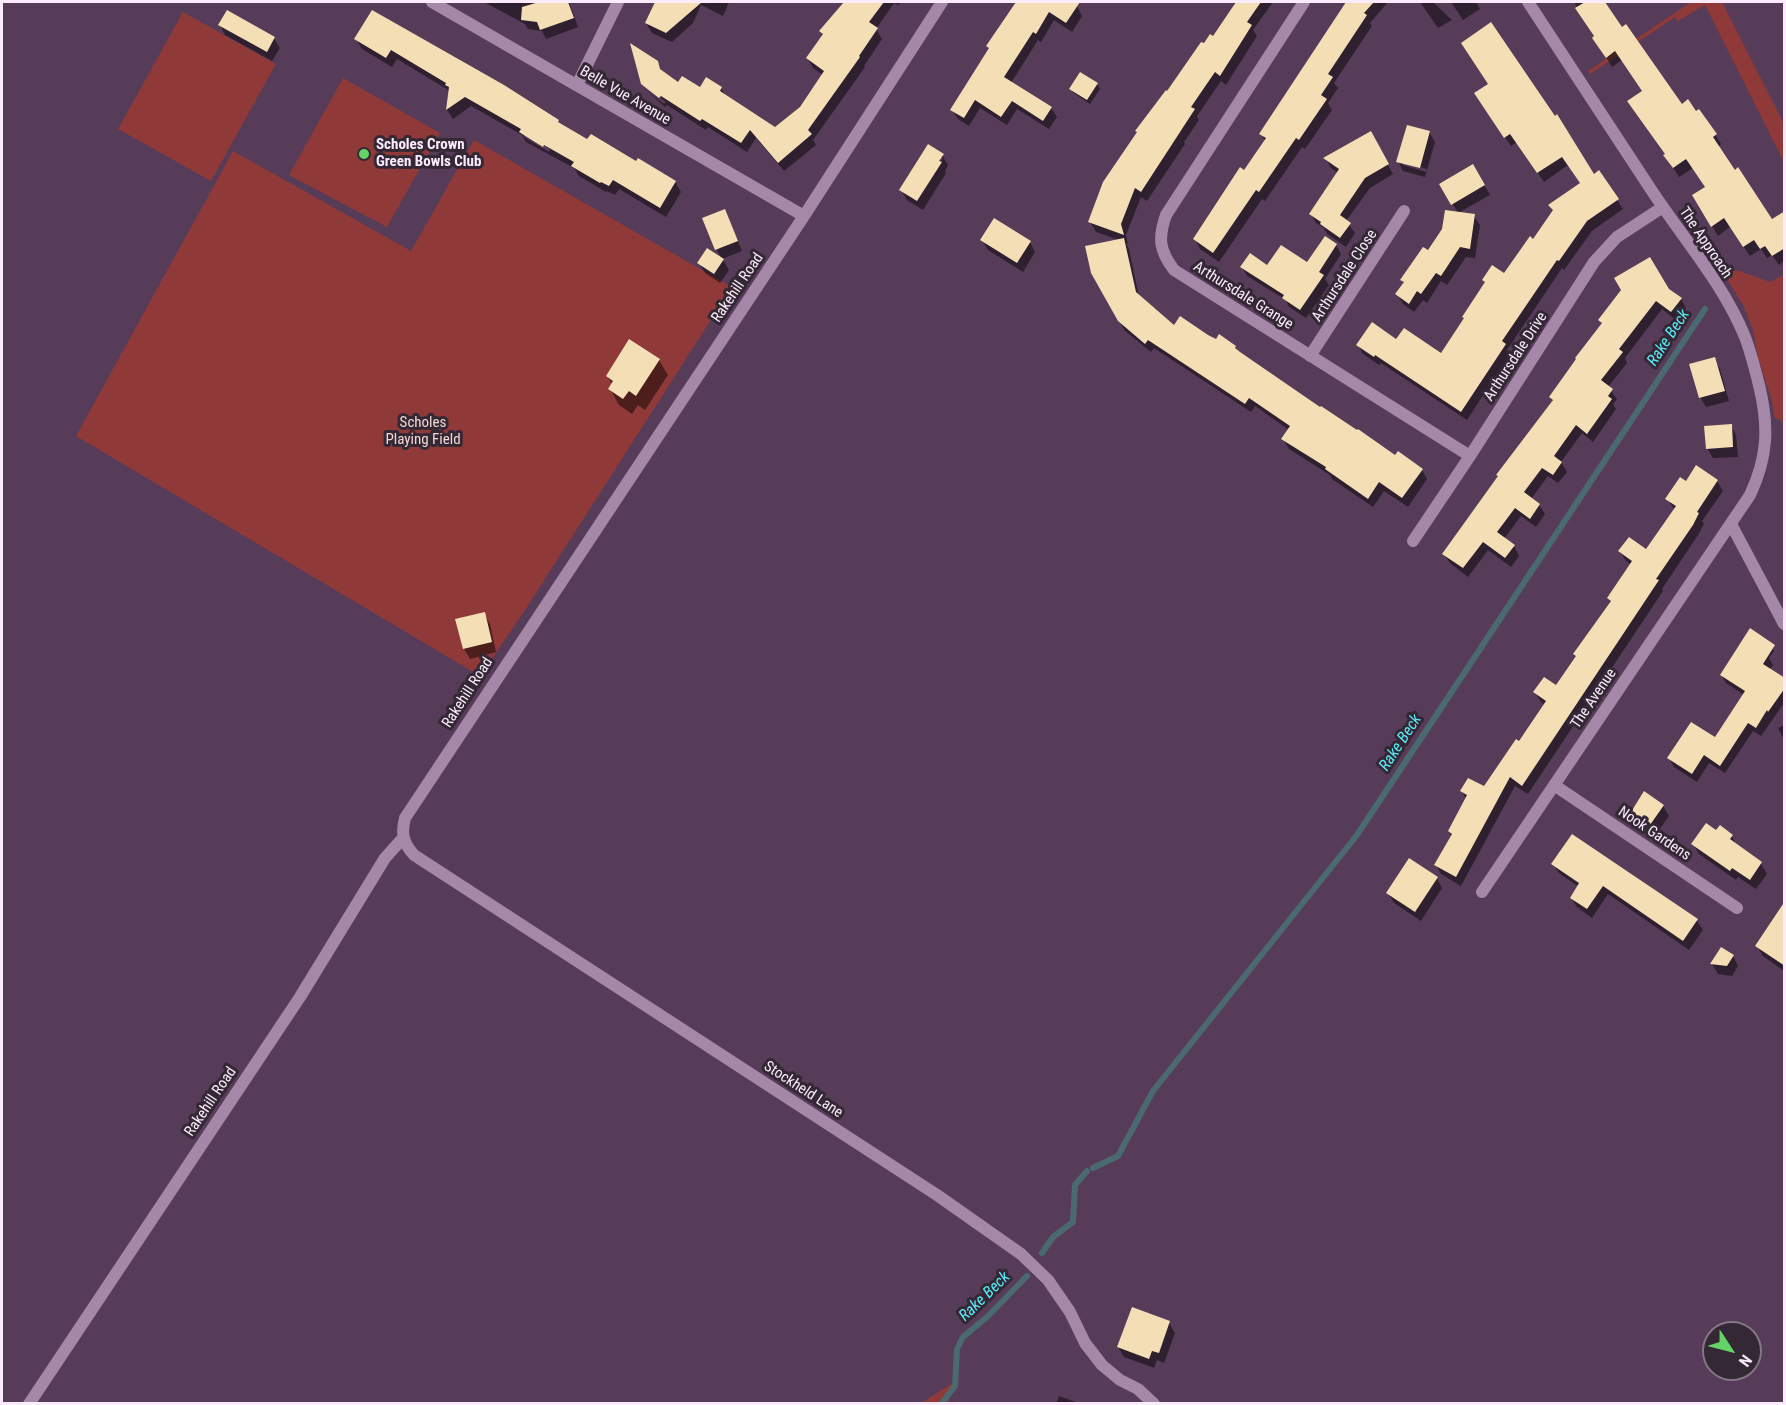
<!DOCTYPE html>
<html>
<head>
<meta charset="utf-8">
<style>
  body { margin:0 }
  #map { position:relative; width:1786px; height:1405px; overflow:hidden; background:#563c58; font-family:"Roboto Condensed",sans-serif }
  canvas { display:block }
  .frame { position:absolute; inset:0; border:3px solid #fbebfc; pointer-events:none }
  .north { position:absolute; left:1702px; top:1321px; width:60px; height:60px; box-sizing:border-box; background:#342835; border:2px solid #847685; border-radius:50%; rotate:126deg; font-size:16px; font-weight:700; line-height:24px; text-align:center; color:#fbebfc }
  .north::after { content:''; display:block; margin:auto; width:21px; height:27px; background:#64d468; clip-path:polygon(50% 0,100% 100%,50% 72%,0 100%) }
</style>
</head>
<body>
<div id="map">
<canvas width="1786" height="1405"></canvas>
<div class="frame"></div>
<div class="north">N</div>
</div>
<script>
const ctx = document.querySelector('canvas').getContext('2d');
ctx.lineJoin = 'round';
function paint(path, color) { ctx.fillStyle = color; ctx.fill(path, 'evenodd'); }
function trace(path, color, width, dash) { ctx.strokeStyle = color; ctx.lineWidth = width; ctx.lineCap = dash ? 'butt' : 'round'; ctx.setLineDash(dash || []); ctx.stroke(path); }
function drawText(font, color, halo, rows, align = 'center') {
  ctx.font = font + ' "Roboto Condensed",sans-serif'; ctx.lineWidth = 6; ctx.setLineDash([]); ctx.textBaseline = 'middle'; ctx.strokeStyle = halo; ctx.fillStyle = color; for (const [text, x, y, turn = 0] of rows) {
    ctx.save(); ctx.translate(x, y); ctx.rotate((+turn || 0) * Math.PI / 180); ctx.textAlign = isNaN(turn) ? turn : align; if (halo) ctx.strokeText(text, 0, 0); ctx.fillText(text, 0, 0); ctx.restore();
  }
}
const green = new Path2D(`
  M1691 2H1722L1784 124V162L1705 5 1678 21 1675 17 1590 74 1588 71Z
  M183 12 276 64 211 181 118 129Z
  M343 78 440 133 387 227 289 175Z
  M474 140 732 287 525 610 480 676 76 436 233 151 411 251Z
  M1721 269 1740 271 1770 282 1784 275V422L1774 417 1772 401 1758 358 1753 330 1744 307Z
  M956 1381 948 1403H921Z`);
const shadow = new Path2D(`
  M484 2H569L578 27 546 39 542 31 528 29 525 24Z
  M657 2H729L723 16 701 5 693 23 672 42 652 33 646 23Z
  M846 2H901L898 5 894 3 876 29 882 39 864 66 865 67 813 140 816 145 784 171 756 138 747 152 708 127 706 130 667 105 665 107 646 90 664 104 666 102 643 84 656 62 662 73 678 85 700 90 721 88 727 98 775 129 801 108 823 75 813 68 808 59 823 36 821 31Z
  M1017 2H1069L1077 6 1082 16 1072 32 1054 20 1041 42 1038 40 1011 83 1051 108 1057 117 1049 129 1017 109 1007 125 980 108 969 126 958 119 952 110 990 49 988 46Z
  M1233 2H1273L1253 30 1257 36 1226 85 1221 81 1197 116 1199 120 1184 142 1185 144 1147 201 1141 197 1126 235 1128 244 1126 243 1129 249 1139 297 1174 327 1208 336 1235 347 1238 353 1321 409 1396 457 1422 470 1427 479 1408 507 1384 491 1373 507 1332 479 1330 475 1289 449 1283 439 1289 430 1255 406 1251 412 1154 348 1151 352 1125 331 1092 273 1119 240 1096 232 1090 222 1168 93 1204 45 1213 38 1236 6Z
  M1348 2H1388L1370 23 1372 26 1334 83 1338 88 1328 103 1332 110 1305 149 1302 147 1265 201 1262 199 1219 262 1200 249 1195 239 1266 142 1261 134Z
  M1420 2H1433L1452 20 1438 28Z
  M1451 2H1476L1480 9 1463 20Z
  M1574 2H1603L1621 29 1681 106 1715 134 1721 144 1718 147 1772 221 1784 218V261L1779 265 1772 255 1767 258 1761 249 1750 256 1730 227 1718 236 1694 196 1706 188 1693 168 1679 177 1665 155 1643 92 1622 60 1612 67Z
  M372 12 558 121 560 125 588 141 675 182 681 192 666 217 619 189 615 195 607 191 606 192 579 176 574 168 526 142 522 135 471 106 453 119 447 110 450 91 397 59 392 67 362 49 356 39ZM524 133 550 149 549 152 524 137Z
  M220 25 274 38 280 48 272 61 225 35Z
  M1080 74 1097 84 1100 89 1090 104 1074 93 1071 89Z
  M1481 103 1594 176 1617 200 1623 209 1592 231 1564 270 1562 268 1507 350 1510 354 1467 420 1381 363 1379 365 1363 354 1358 345 1397 342 1441 355 1486 284 1484 280 1504 275 1581 184 1568 165 1544 182 1517 142 1511 146Z
  M1429 132 1435 142 1425 177 1403 171 1398 161ZM1403 162 1427 169 1426 172 1403 165Z
  M1370 133 1393 174 1370 188 1346 221 1355 233 1346 247 1327 234 1324 228 1316 223 1311 214 1338 173 1331 168 1326 159Z
  M942 155 948 165 945 171 946 173 923 210 907 200 901 190ZM940 158H943L937 168Z
  M1473 166 1490 195 1458 213 1474 216 1480 225 1475 258 1466 257 1447 285 1441 281 1427 303 1423 300 1414 312 1403 304 1397 294 1404 284 1402 280 1429 252 1458 213 1441 184Z
  M725 211 742 251 722 259 716 249Z
  M982 240 1030 242 1035 252 1023 272 988 250Z
  M1336 245 1341 254 1325 279 1329 285 1306 318 1289 307 1286 300 1247 276 1242 267 1307 264Z
  M723 260 729 270 720 283 705 273 699 263Z
  M1668 290 1681 299 1686 308 1677 321 1662 309 1625 358 1627 363 1608 387 1617 399 1613 404 1616 409 1593 442 1582 433 1561 462 1567 472 1558 483 1548 476 1531 499 1539 505 1545 514 1536 527 1521 516 1504 539 1514 546 1519 556 1511 567 1488 550 1468 577 1450 563 1444 554 1553 402 1550 397 1603 325 1600 320Z
  M1714 359 1720 369 1729 401 1706 407 1700 397Z
  M659 360 668 375 645 410 638 405 632 414 619 405 610 389 613 385 607 376Z
  M1731 425 1736 435 1738 457 1713 458 1707 448Z
  M1717 481 1723 491 1702 521 1704 524 1698 535 1662 589 1663 591 1528 794 1515 786 1461 886 1441 874 1436 865 1452 837 1449 831 1466 799 1462 791 1484 788 1519 743 1545 705 1541 702 1535 692 1557 687 1611 603 1609 598 1632 565 1626 561 1620 551 1646 552 1675 510 1667 499 1686 483Z
  M484 614 490 624 496 652 470 659 464 649Z
  M1769 642 1774 651 1769 658 1773 665 1769 670 1784 680V703L1761 736 1753 731 1725 773 1709 763 1697 782 1674 767 1669 758 1716 739 1744 695 1726 683 1721 675Z
  M1784 725V740L1778 728Z
  M1663 806 1669 816 1656 834 1638 822 1632 812Z
  M1717 832 1732 836 1737 847 1761 864 1767 874 1756 889 1738 877 1736 880 1699 854 1693 844Z
  M1572 836 1697 921 1703 930 1689 950 1608 894 1592 918 1577 907 1571 898 1579 887 1559 873 1553 864Z
  M1437 878 1442 888 1421 921 1394 903 1388 893Z
  M1784 922V971L1763 956 1757 946Z
  M1733 956 1738 966 1732 976 1718 974 1712 964Z
  M1169 1323 1175 1333 1164 1363 1157 1360 1154 1368 1124 1357 1118 1347Z
  M1059 1396 1081 1404H1056Z`);
const stream = new Path2D(`
  M1093 1168 1118 1156 1153 1091 1357 835 1705 309
  M1042 1253 1053 1237 1073 1222 1075 1185 1087 1171
  M941 1404 955 1386 957 1349 963 1337 987 1317 1027 1276`);
const building = new Path2D(`
  M539 2H568L574 18 540 30 537 22 521 20 522 7Z
  M655 2H702L666 33 645 23Z
  M844 2H884L869 22 878 28 859 56 860 57 808 130 812 134 778 163 750 130 741 143 702 119 700 121 661 96 659 98 641 84 630 43 658 61 660 69 678 82 682 76 700 87 706 77 722 87 720 91 775 127 800 107 824 71 806 58 823 34 819 31Z
  M1016 2H1080L1066 23 1049 12 1036 34 1033 32 1004 77 1052 107 1043 121 1012 101 1001 117 975 100 964 118 950 110 989 48 986 46Z
  M1236 2H1261L1247 22 1252 25 1220 76 1215 72 1191 107 1195 109 1141 192 1135 188 1121 224 1124 235 1088 222 1103 182 1137 132 1135 131 1166 90 1167 91 1201 42 1204 43 1210 34 1213 36Z
  M1346 2H1374L1364 13 1367 15 1328 74 1333 77 1321 95 1327 99 1299 140 1296 138 1259 192 1256 190 1213 253 1193 239 1240 167 1244 170 1266 138 1259 134Z
  M1585 2H1605L1622 27 1626 24 1682 104 1688 99 1696 111 1699 109 1717 134 1713 137 1735 170 1738 167 1772 219 1785 211V248L1772 256 1765 246 1760 249 1754 240 1743 247 1724 218 1711 227 1692 195 1705 187 1686 159 1673 168 1663 155 1665 154 1627 101 1642 91 1615 51 1606 58 1592 38 1594 36 1575 8Z
  M227 10 275 37 267 52 218 25Z
  M372 10 504 85 559 120 558 122 587 139 591 134 636 161 638 158 676 181 660 208 613 180 609 186 601 182 600 183 571 166 574 162 544 145 543 147 519 132 521 129 465 97 446 110 449 87 445 85 446 83 391 50 386 58 354 39Z
  M1491 22 1555 116 1557 114 1594 174 1599 170 1619 199 1587 221 1559 261 1557 260 1502 341 1506 344 1461 412 1375 355 1374 357 1356 345 1372 322 1396 339 1404 328 1441 353 1464 318 1462 317 1485 282 1482 280 1492 265 1504 273 1530 236 1533 239 1553 210 1548 205 1580 183 1562 157 1537 173 1510 134 1504 138 1474 93 1488 84 1461 43Z
  M1080 72 1098 83 1087 100 1069 89Z
  M1407 125 1430 131 1420 168 1396 162Z
  M1371 131 1389 164 1365 178 1340 215 1351 223 1340 238 1320 224 1321 222 1309 214 1339 169 1323 158Z
  M928 144 944 154 939 161 942 162 917 201 899 190Z
  M1473 164 1485 185 1451 205 1439 184Z
  M725 209 738 241 715 250 702 218Z
  M1445 210 1475 214 1470 249 1460 247 1441 276 1436 273 1421 294 1417 291 1409 304 1395 294 1404 282 1400 280 1423 247 1428 250 1442 229Z
  M994 218 1031 241 1017 263 980 240Z
  M1325 236 1337 244 1319 272 1324 275 1300 310 1282 298 1284 295 1240 267 1250 253 1267 265 1281 245 1307 262Z
  M1124 238 1136 292 1174 325 1180 316 1208 335 1216 339 1219 334 1236 346 1235 348 1240 352 1320 407 1321 406 1357 430 1358 429 1395 455 1398 451 1423 469 1402 498 1379 482 1368 499 1325 469 1326 467 1281 439 1290 426 1249 398 1245 404 1148 340 1145 344 1118 321 1091 273 1085 246Z
  M707 248 724 259 714 274 697 263Z
  M1650 257 1669 289 1682 298 1671 312 1656 301 1619 349 1623 352 1601 380 1613 389 1608 396 1612 399 1587 434 1576 425 1554 456 1562 462 1553 475 1542 468 1524 492 1540 504 1530 519 1515 508 1497 532 1515 545 1505 558 1483 542 1463 568 1442 554 1498 476 1496 475 1553 400 1549 397 1576 359 1575 358 1602 323 1598 320 1621 290 1614 278Z
  M629 339 660 359 636 396 629 391 623 399 608 389 613 381 606 376Z
  M1715 357 1725 391 1699 398 1689 364Z
  M1732 424 1733 447 1706 449 1704 426Z
  M1696 465 1718 480 1697 512 1699 513 1693 525 1656 579 1659 580 1522 786 1510 777 1456 877 1434 865 1452 834 1448 831 1467 795 1460 791 1468 778 1484 786 1516 739 1519 741 1546 701 1533 692 1544 677 1556 685 1576 656 1573 654 1611 601 1607 598 1632 561 1618 551 1629 537 1646 549 1676 506 1665 499 1680 477 1686 481Z
  M485 612 492 642 463 649 455 619Z
  M1750 628 1775 645 1763 664 1785 678V688L1768 712 1767 710 1756 728 1748 723 1720 766 1704 755 1692 774 1667 758 1691 722 1715 737 1745 691 1720 675Z
  M1644 791 1664 805 1650 825 1631 812Z
  M1706 823 1716 830 1720 825 1733 835 1730 839 1762 862 1750 880 1732 868 1730 871 1691 844Z
  M1572 834 1698 919 1683 941 1603 886 1587 909 1570 898 1579 883 1551 864Z
  M1409 858 1438 877 1415 912 1386 893Z
  M1785 901V966L1755 946Z
  M1721 947 1734 955 1727 966 1710 964Z
  M1132 1307 1170 1321 1159 1353 1152 1351 1149 1359 1117 1347Z`);
const street = new Path2D(`
  M432 2 804 216
  M942 2 804 216 405 818C401 833 403 843 414 855L937 1195 1021 1254 1048 1280 1070 1312 1085 1343 1102 1365 1120 1380 1138 1389 1154 1404
  M1304 2 1166 215C1158 238 1159 250 1174 270L1470 456
  M577 85 618 2
  M1310 356 1404 211
  M1731 524 1784 624
  M1413 541 1470 456 1594 262 1617 237 1663 207
  M1554 785 1737 908
  M1482 892 1750 495C1768 457 1769 426 1759 385 1755 369 1751 353 1745 337 1723 283 1682 237 1650 188 1609 126 1569 64 1528 2
  M29 1404 300 997 385 858 403 838`);
const markers = [
  [364,154,6,"#64d468"]
];
const streetNames = [
  ["Belle Vue Avenue",625,96,30],
  ["The Approach",1705,243,56],
  ["Arthursdale Close",1345,276,-57],
  ["Rakehill Road",738,288,-56],
  ["Arthursdale Grange",1243,296,32],
  ["Arthursdale Drive",1516,357,-57],
  ["Rakehill Road",468,693,-57],
  ["The Avenue",1594,699,-56],
  ["Nook Gardens",1654,834,34],
  ["Stockheld Lane",803,1090,33],
  ["Rakehill Road",211,1102,-56]
];
const poiNames = [
  ["Scholes Crown",376,145],
  ["Green Bowls Club",376,162]
];
const parkNames = [
  ["Scholes",423,423],
  ["Playing Field",423,440]
];
const waterNames = [
  ["Rake Beck",1669,338,-57],
  ["Rake Beck",1401,743,-57],
  ["Rake Beck",985,1297,-44]
];
paint(green, '#8f3a38');
paint(shadow, '#0007');
trace(stream, '#4b6971', 6);
paint(building, '#f3deb6');
trace(street, '#a588a7', 12);
for (const [x, y, r, color] of markers) { const dot = new Path2D(); dot.arc(x, y, r, 0, 2 * Math.PI); ctx.fillStyle = color; ctx.fill(dot); trace(dot, '#342835', 2); }
drawText('15px', '#fbebfc', '#342835', streetNames);
drawText('bold 15px', '#fbebfc', '#342835', poiNames, 'left');
drawText('15px', '#f1d5d2', '#342835', parkNames);
drawText('italic 16px', '#57ecfa', '#342835', waterNames);
</script>
</body>
</html>
